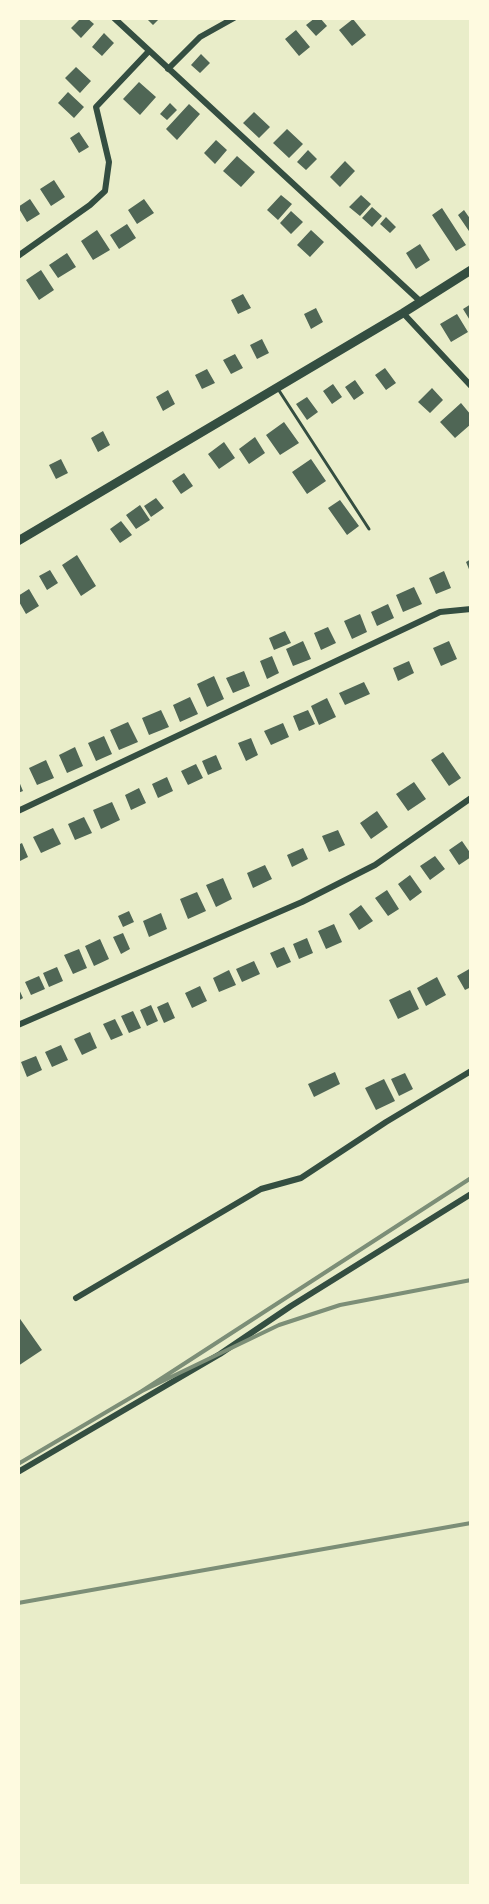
<!DOCTYPE html>
<html>
<head>
<meta charset="utf-8">
<style>
  body { margin:0 }
  #map { position:relative; width:489px; height:1904px; overflow:hidden; background:#e9edc9; font-family:"Alegreya Sans",sans-serif }
  canvas { display:block }
  .frame { position:absolute; inset:0; border:20px solid #fefae0; pointer-events:none }
</style>
</head>
<body>
<div id="map">
<canvas width="489" height="1904"></canvas>
<div class="frame"></div>
</div>
<script>
const ctx = document.querySelector('canvas').getContext('2d');
ctx.lineJoin = 'round';
function paint(path, color) { ctx.fillStyle = color; ctx.fill(path, 'evenodd'); }
function trace(path, color, width, dash) { ctx.strokeStyle = color; ctx.lineWidth = width; ctx.lineCap = dash ? 'butt' : 'round'; ctx.setLineDash(dash || []); ctx.stroke(path); }
const building = new Path2D(`
  M81 18H87L94 24 81 38 71 28Z
  M148 18H160L153 25 147 19Z
  M315 18H320L327 26 316 36 306 25Z
  M353 19 366 35 352 46 339 30Z
  M296 30 310 47 299 56 285 39Z
  M104 33 114 43 102 56 92 47Z
  M201 54 210 63 200 73 191 65Z
  M76 67 91 81 80 93 65 78Z
  M139 82 156 97 140 115 123 99Z
  M68 92 84 107 74 118 58 103Z
  M170 103 177 110 167 120 160 114Z
  M189 104 200 114 177 140 166 129Z
  M254 112 270 127 259 138 243 123Z
  M287 129 303 144 289 158 273 143Z
  M79 132 89 147 79 153 70 138Z
  M216 140 227 150 215 164 204 153Z
  M308 150 317 159 306 170 297 162Z
  M237 156 255 172 241 187 223 171Z
  M345 161 355 171 340 187 330 177Z
  M54 180 65 197 51 206 40 189Z
  M281 195 292 204 278 220 267 210Z
  M361 195 371 204 360 216 349 207Z
  M30 199 40 214 27 222 18 207Z
  M144 199 154 213 137 224 128 210Z
  M372 207 382 216 372 227 362 218Z
  M442 208 466 245 456 251 432 215Z
  M464 210 471 220V234L458 215Z
  M291 211 303 222 291 234 280 223Z
  M386 217 396 227 390 233 380 224Z
  M127 224 136 238 119 249 110 235Z
  M97 230 110 250 93 260 81 241Z
  M311 230 324 242 310 257 297 245Z
  M420 244 430 260 416 269 406 253Z
  M67 253 76 267 58 278 49 265Z
  M41 270 54 290 39 300 26 280Z
  M243 294 251 308 238 314 231 300Z
  M471 304V322L463 309Z
  M316 308 323 322 311 329 304 314Z
  M457 314 468 332 451 342 440 324Z
  M262 339 269 353 257 359 250 345Z
  M235 354 243 368 231 374 223 360Z
  M385 368 396 383 386 390 375 375Z
  M207 369 215 383 202 389 195 375Z
  M355 380 364 393 354 400 345 387Z
  M333 384 342 397 332 404 323 391Z
  M432 388 443 400 430 413 418 402Z
  M168 390 175 404 163 411 156 397Z
  M307 397 318 412 307 420 296 404Z
  M461 403 471 415V424L455 438 440 422Z
  M284 422 299 443 280 455 266 435Z
  M103 431 110 445 98 452 91 438Z
  M255 437 265 453 249 464 239 449Z
  M224 442 235 458 219 469 208 454Z
  M61 459 68 473 56 479 49 465Z
  M311 459 326 481 307 494 292 472Z
  M184 473 193 486 181 494 172 481Z
  M156 498 164 508 151 517 144 506Z
  M340 500 359 526 347 535 328 508Z
  M140 505 150 520 136 529 126 515Z
  M121 521 132 535 120 543 110 529Z
  M77 555 96 586 81 596 62 565Z
  M471 559V574L466 562Z
  M50 570 58 583 47 590 39 576Z
  M444 571 451 588 436 594 429 578Z
  M414 587 422 604 403 612 396 595Z
  M29 589 39 606 26 614 18 600V596Z
  M388 604 394 618 377 626 371 612Z
  M360 614 367 632 352 639 344 621Z
  M328 627 336 643 321 650 314 633Z
  M285 631 291 643 274 650 269 638Z
  M303 641 311 659 293 666 286 649Z
  M449 641 457 659 441 666 433 648Z
  M272 656 279 673 267 679 260 661Z
  M409 661 414 673 398 681 393 668Z
  M244 671 250 686 233 693 226 678Z
  M214 676 224 699 207 707 197 684Z
  M364 682 370 694 345 705 339 693Z
  M190 697 198 714 180 722 173 705Z
  M327 698 336 717 319 725 311 706Z
  M161 710 169 727 149 735 142 718Z
  M308 710 315 724 299 731 293 716Z
  M128 722 138 742 119 750 110 730Z
  M283 723 289 737 271 745 264 731Z
  M104 736 112 754 96 761 88 743Z
  M251 738 258 755 246 761 238 743Z
  M75 747 83 766 67 773 59 755Z
  M443 752 461 778 449 786 431 760Z
  M216 755 222 769 208 775 202 761Z
  M46 760 54 778 37 785 29 768Z
  M196 764 203 778 188 785 181 771Z
  M167 777 173 791 158 798 152 784Z
  M18 779 23 791 18 793Z
  M414 782 426 799 408 811 396 794Z
  M139 788 146 803 131 810 125 795Z
  M112 802 120 820 101 829 93 810Z
  M377 811 388 827 371 839 360 823Z
  M84 817 92 833 75 840 68 824Z
  M53 828 61 844 41 853 33 837Z
  M338 830 345 845 329 852 322 836Z
  M462 841 471 854V857L459 865 449 850Z
  M22 843 28 857 18 862V845Z
  M303 848 308 859 292 867 287 855Z
  M435 856 445 869 430 880 420 866Z
  M265 865 272 879 253 888 247 873Z
  M410 875 422 892 410 901 398 884Z
  M223 878 232 899 216 907 206 885Z
  M387 890 399 909 388 916 375 898Z
  M197 892 206 911 188 919 180 899Z
  M361 905 373 921 359 930 349 914Z
  M129 911 134 922 123 927 118 916Z
  M161 913 167 929 149 937 143 921Z
  M334 924 342 942 326 949 318 931Z
  M123 933 130 949 121 954 113 937Z
  M307 938 313 953 299 959 293 944Z
  M100 939 109 959 94 966 85 946Z
  M284 947 291 962 277 968 270 953Z
  M79 949 87 968 73 974 64 955Z
  M254 961 260 974 242 982 236 969Z
  M57 967 63 981 49 987 43 973Z
  M471 968V987L465 990 457 976Z
  M229 970 236 985 219 992 213 978Z
  M39 976 45 989 31 995 25 982Z
  M437 977 446 995 426 1006 417 988Z
  M200 986 207 1001 192 1008 185 993Z
  M18 987 23 998 18 1001Z
  M410 990 419 1009 398 1019 389 1000Z
  M168 1002 175 1018 164 1023 157 1007Z
  M151 1005 158 1021 147 1026 140 1010Z
  M133 1011 141 1028 129 1033 121 1016Z
  M115 1019 123 1035 111 1040 103 1024Z
  M90 1032 97 1048 82 1055 74 1039Z
  M61 1045 68 1060 52 1067 45 1052Z
  M36 1056 42 1070 27 1077 21 1062Z
  M335 1072 340 1084 314 1097 308 1084Z
  M405 1073 413 1089 399 1096 391 1079Z
  M384 1079 395 1101 376 1110 365 1088Z
  M18 1316 42 1350 18 1366Z`);
const service = new Path2D(`
  M278 389 369 529`);
const minor = new Path2D(`
  M114 18 421 302
  M168 69 200 37 234 18
  M18 256 90 205 105 191 109 162 96 107 149 51
  M403 313 471 386
  M18 811 440 612 471 609
  M18 1025 302 902 375 865 471 798
  M76 1298 261 1189 301 1178 386 1122 471 1071
  M18 1472 220 1354 291 1306 471 1194`);
const secondary = new Path2D(`
  M18 541 403 313 471 270`);
const rail = new Path2D(`
  M471 1178 142 1391 279 1325 340 1305 471 1280
  M18 1464 142 1391
  M18 1603 471 1523`);
paint(building, '#4f6655');
trace(service, '#344e41', 3);
trace(minor, '#344e41', 6);
trace(secondary, '#344e41', 9);
trace(rail, '#7c8e77', 4);
</script>
</body>
</html>
